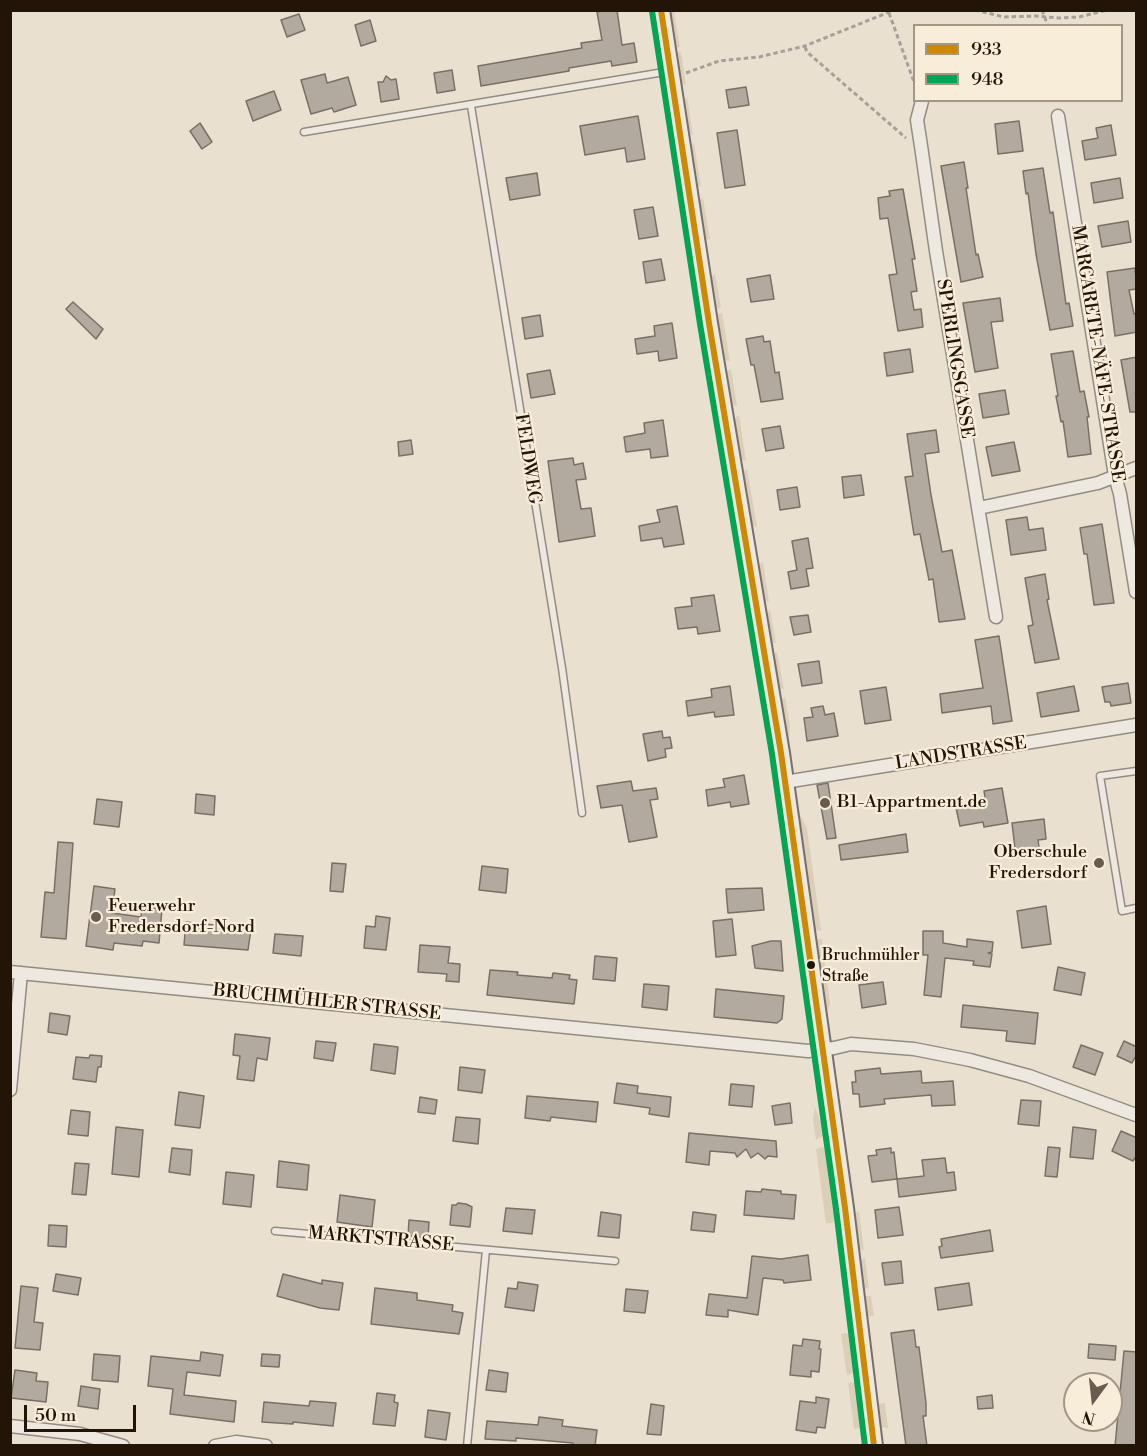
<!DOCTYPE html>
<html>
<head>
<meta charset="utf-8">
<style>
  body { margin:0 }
  #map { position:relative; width:1147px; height:1456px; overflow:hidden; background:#eae0d0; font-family:"Libre Bodoni",serif }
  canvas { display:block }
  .frame { position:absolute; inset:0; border:12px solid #231408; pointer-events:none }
  .legend { position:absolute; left:913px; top:24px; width:210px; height:78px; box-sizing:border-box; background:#f8edd9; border:2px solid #a39685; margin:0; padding:8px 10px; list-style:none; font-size:18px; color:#231408 }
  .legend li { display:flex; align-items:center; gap:12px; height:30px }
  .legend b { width:30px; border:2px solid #a39685 }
  .north { position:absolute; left:1063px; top:1372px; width:60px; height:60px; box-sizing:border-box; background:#f8edd9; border:2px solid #a39685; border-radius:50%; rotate:195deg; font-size:16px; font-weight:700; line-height:24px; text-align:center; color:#231408 }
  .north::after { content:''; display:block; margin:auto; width:21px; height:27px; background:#695b4e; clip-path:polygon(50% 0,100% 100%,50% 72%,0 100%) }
  .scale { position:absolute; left:24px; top:1405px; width:112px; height:27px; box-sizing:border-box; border:3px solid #231408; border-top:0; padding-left:8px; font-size:18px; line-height:21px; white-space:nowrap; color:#231408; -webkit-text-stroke:4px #f8edd9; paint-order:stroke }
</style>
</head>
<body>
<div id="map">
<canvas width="1147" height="1456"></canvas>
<div class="frame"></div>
<ul class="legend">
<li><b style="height:8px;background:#cd8902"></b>933</li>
<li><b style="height:8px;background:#00a651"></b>948</li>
</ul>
<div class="north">N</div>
<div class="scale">50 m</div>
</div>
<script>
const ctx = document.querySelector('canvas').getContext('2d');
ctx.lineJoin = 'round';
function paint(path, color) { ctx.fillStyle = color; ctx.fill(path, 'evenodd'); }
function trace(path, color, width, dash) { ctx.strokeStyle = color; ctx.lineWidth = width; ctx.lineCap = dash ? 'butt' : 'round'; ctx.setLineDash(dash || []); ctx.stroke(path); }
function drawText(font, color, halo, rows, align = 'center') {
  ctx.font = font + ' "Libre Bodoni",serif'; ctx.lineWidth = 4.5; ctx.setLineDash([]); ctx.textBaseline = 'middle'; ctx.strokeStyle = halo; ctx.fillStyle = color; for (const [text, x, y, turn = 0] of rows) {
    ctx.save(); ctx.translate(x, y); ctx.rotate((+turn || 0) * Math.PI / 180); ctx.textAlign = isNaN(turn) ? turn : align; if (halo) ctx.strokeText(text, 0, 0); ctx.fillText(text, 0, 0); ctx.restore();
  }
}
const green = new Path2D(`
  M668 11H674L680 47 674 48Z
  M681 52 686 85 680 84 675 53Z
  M687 97 693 135 688 133 683 101Z
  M694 143 701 187 696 185 690 145Z
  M703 198 710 239 705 240 699 200Z
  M715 274 721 308 716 309 711 277Z
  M722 313 730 361 724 360 717 314Z
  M731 369 737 406 732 405 726 372Z
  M739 415 746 461 741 459 734 419Z
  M747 469 757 527 751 525 742 472Z
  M763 562 769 602 763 600 758 565Z
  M770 610 776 643 770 642 766 614Z
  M750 638H755L760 674 756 676Z
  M777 652 784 689 777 688 772 656Z
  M785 697 790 726 788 752 780 700Z
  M774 764 780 804 777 807 770 765Z
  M796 811H798L807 828 821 931 813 930Z
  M778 816 782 817 791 881 788 883Z
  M819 939H822L830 1004 828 1010H823L815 942Z
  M815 1107 825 1135 816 1140 813 1120Z
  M822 1147 827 1149 837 1218 832 1223H826L816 1149Z
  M859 1211 864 1250 855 1249 851 1216Z
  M865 1258 869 1288 864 1289 860 1286 857 1261Z
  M866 1296H871L874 1316H864L862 1299Z
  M847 1333 852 1336 857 1371 847 1375 841 1334Z
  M854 1382 859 1385 864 1424 860 1428 854 1429 848 1383Z
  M885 1403 888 1428 879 1427 876 1404Z`);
const building = new Path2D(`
  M605 10H617L622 45 634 43 637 62 612 66 611 61 569 68V71L481 86 478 66 582 48 581 43 602 40 597 12Z
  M299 14 305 30 287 37 281 20Z
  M370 20 376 41 361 46 355 25Z
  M452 70 455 90 437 93 434 73Z
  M325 74 327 83 348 77 356 105 334 112 332 108 311 114 301 80Z
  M386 76 391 80 396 79 399 99 381 102 378 82H383Z
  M746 87 749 105 729 108 726 90Z
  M274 91 281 110 253 121 246 101Z
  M638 116 645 159 627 162 625 148 585 155 580 126Z
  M1019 121 1023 151 998 154 995 124Z
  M200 123 212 142 202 149 190 131Z
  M1111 125 1116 155 1085 160 1082 141 1098 138 1096 128Z
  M737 130 745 185 725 188 717 133Z
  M964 162 968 188H966L976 255 978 254 983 277 961 282 941 166Z
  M1043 168 1050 213 1053 212 1066 304 1069 303 1073 326 1050 330 1036 254 1028 193 1026 194 1023 171Z
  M537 173 540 195 510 200 506 178Z
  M1120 178 1123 198 1094 203 1091 183Z
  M903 189 915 259H912L917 291 911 292 914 310 921 309 923 327 898 331 889 275 897 274 888 218 880 219 878 198 890 196 889 191Z
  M653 207 658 236 639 239 634 210Z
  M1128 221 1131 242 1102 247 1098 226Z
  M661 259 665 280 646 283 643 262Z
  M1135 268 1137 289 1129 290 1134 314H1137V332L1115 336 1107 272Z
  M770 275 774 299 751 302 747 279Z
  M1000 298 1003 321 991 322 998 368 975 372 963 303Z
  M73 302 103 329 96 339 66 309Z
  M540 315 543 336 525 339 522 318Z
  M672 323 677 358 659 361 658 351 637 354 635 339 655 336 654 326Z
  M763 336 764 342 770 341 775 373 779 372 783 399 761 402 754 365H751L746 339Z
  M910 349 913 372 887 376 884 353Z
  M1073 351 1080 392 1084 391 1089 417H1087L1091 454 1068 457 1063 421 1061 422 1056 396H1058L1051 354Z
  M1137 357V412H1130L1121 360Z
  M550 370 555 394 531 398 527 374Z
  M1005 390 1009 414 983 418 979 394Z
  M663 420 668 456 651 458 650 449 626 452 624 437 645 433 644 423Z
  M780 426 784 448 766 451 762 429Z
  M936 430 939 452 925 454 931 495 942 552 952 550 965 619 939 622 933 579 929 580 920 534 914 535 905 477 913 476 907 434Z
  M411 440 413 454 399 456 398 442Z
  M1014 442 1020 471 992 476 986 447Z
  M573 458 574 465 583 463 586 479 576 480 581 509 591 508 595 536 559 542 548 461Z
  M861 475 864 495 844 498 842 477Z
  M797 487 800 507 780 510 777 490Z
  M677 506 684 544 664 547 662 538 641 541 639 526 660 522 657 510Z
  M1027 517 1029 530 1043 528 1046 550 1011 555 1006 520Z
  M1102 524 1114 603 1094 605 1087 554H1084L1080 528Z
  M808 538 813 568 806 569 809 586 791 589 788 572 797 570 792 541Z
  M1045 574 1049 599 1047 600 1059 659 1035 663 1028 626 1033 625 1025 578Z
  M714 595 720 631 698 634 697 627 678 629 675 608 692 606 691 598Z
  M808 615 811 632 794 635 790 617Z
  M999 636 1012 721 993 724 991 706 942 713 940 694 983 688 975 640Z
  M819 661 822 683 802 686 798 664Z
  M1128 683 1131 703 1111 706 1110 702H1105L1102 687Z
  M730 686 734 715 715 717 714 712 688 716 686 701 712 697 711 689Z
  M1074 686 1079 711 1041 717 1037 693Z
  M886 687 891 720 865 724 860 691Z
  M823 706 825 715 834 713 838 736 807 741 804 718 813 717 811 708Z
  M662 731 663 738 670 737 672 748 665 749 666 757 648 761 643 734Z
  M744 775 749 804 731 807 730 802 708 806 706 790 725 787 723 779Z
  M631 781 633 791 656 788 658 799 650 800 657 837 629 842 622 805 601 808 597 786Z
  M828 783 836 838 827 839 817 785Z
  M1002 788 1008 823 984 827 983 822 960 826 956 808 986 803 984 791Z
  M196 794 215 796 214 815 195 813Z
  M97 799 122 802 119 827 94 824Z
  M1044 819 1046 839 1038 840 1040 854 1016 857 1012 823Z
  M906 834 908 852 841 860 839 845Z
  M58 842 73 843 66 939 41 937 45 892 54 893Z
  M332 863 346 864 343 892 330 891Z
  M482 866 508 869 506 893 479 890Z
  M94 886 115 889 112 913 141 917 142 907 162 909 159 943 143 941 142 946 114 943 113 950 86 946Z
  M762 888 764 910 728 913 726 889Z
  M1046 906 1051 944 1022 948 1017 911Z
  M376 916 390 918 386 950 364 948 366 926 375 927Z
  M732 919 736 955 716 957 713 921Z
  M186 922 251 929 248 950 184 945Z
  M923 931H943V943L967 947V939L993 942 992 952 988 953 992 954 990 967 973 965 974 961 945 958 941 997 924 995 928 955H923Z
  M275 934 303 936 301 956 273 953Z
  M771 941H781L783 971 755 968 752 946Z
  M420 945 450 947 448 963 460 964 459 982 446 981 447 974 418 972Z
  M595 956 617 958 615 981 593 979Z
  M1058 967 1085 973 1081 995 1054 990Z
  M490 970 518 972 517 975 552 978 553 973 570 975 569 979 577 980 574 1004 487 995Z
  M883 982 886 1004 862 1008 859 985Z
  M644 984 669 986 667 1010 642 1007Z
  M716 989 784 996 782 1019 777 1023 714 1017Z
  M963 1005 1038 1013 1035 1044 1006 1041 1007 1031 961 1027Z
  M50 1013 70 1016 67 1035 48 1032Z
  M235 1034 270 1038 267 1060 257 1058 254 1081 237 1079 240 1056 233 1055Z
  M316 1041 336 1043 333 1061 314 1058Z
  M1124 1041 1137 1047V1054L1132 1063 1117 1056Z
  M374 1044 398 1047 395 1074 371 1070Z
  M1081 1045 1103 1053 1095 1075 1073 1067Z
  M90 1055 102 1056 101 1067H98L96 1082 73 1079 76 1057 89 1058Z
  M460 1067 485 1070 482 1093 458 1090Z
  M880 1068 881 1074 921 1071 922 1083 953 1081 955 1105 932 1106 931 1095 884 1099 885 1104 860 1107 859 1094H853L852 1082H856L855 1071Z
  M617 1083 638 1086 637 1093 671 1097 669 1117 649 1114 650 1108 614 1103Z
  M731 1084 754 1086 752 1107 729 1105Z
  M179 1092 204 1096 200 1128 175 1125Z
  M527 1096 598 1102 596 1122 551 1117 550 1121 525 1118Z
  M420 1097 437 1100 435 1114 418 1112Z
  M1021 1100 1041 1101 1039 1126 1018 1124Z
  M790 1103 792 1123 775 1125 772 1106Z
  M71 1110 90 1112 88 1136 68 1134Z
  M456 1117 480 1119 478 1144 453 1141Z
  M116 1127 143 1130 139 1177 112 1174Z
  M1073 1127 1096 1130 1093 1159 1070 1157Z
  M1121 1131 1137 1138V1155L1133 1161 1112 1151Z
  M689 1133 776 1141 777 1157 768 1156 765 1159 758 1153 751 1158 746 1149 737 1157 735 1153 710 1151 709 1165 686 1162Z
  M1048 1147 1060 1148 1057 1177 1045 1176Z
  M172 1148 192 1150 190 1175 169 1172Z
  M891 1148V1153L894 1152 897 1179 872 1182 868 1156 877 1155 876 1150Z
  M945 1158 947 1173 954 1172 956 1190 899 1197 897 1179 924 1176 922 1160Z
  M279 1161 309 1165 307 1190 277 1187Z
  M75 1163 89 1164 86 1195 72 1194Z
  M226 1172 254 1175 251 1207 223 1204Z
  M762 1189 781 1191V1194L796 1195 794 1219 744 1215 746 1191 761 1192Z
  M340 1195 375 1200 372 1227 337 1222Z
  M458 1203 466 1204 472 1207 470 1227 450 1225 452 1205H456Z
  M899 1207 903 1235 878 1238 875 1210Z
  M506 1208 535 1210 532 1234 503 1231Z
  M601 1212 621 1215 619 1238 598 1236Z
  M693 1212 716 1215 714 1232 691 1230Z
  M409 1220 429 1222 428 1238 408 1236Z
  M49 1225 67 1226 66 1247 48 1246Z
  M990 1230 993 1251 941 1258 939 1247 942 1246 941 1239Z
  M808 1255 811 1280 784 1283 783 1280 763 1278 758 1315 728 1310V1317L706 1315 709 1294 747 1298 752 1256 781 1259Z
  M901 1261 903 1283 885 1285 882 1263Z
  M56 1274 81 1278 78 1295 53 1291Z
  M283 1274 322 1284V1280L343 1283 339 1310 320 1308 277 1296Z
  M518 1282 538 1285 534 1311 505 1307 508 1288 517 1289Z
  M969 1283 972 1305 938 1310 935 1288Z
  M21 1286 38 1288 34 1322 43 1323 40 1350 15 1348Z
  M375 1288 417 1293V1300L453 1305 452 1311 463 1313 459 1334 371 1324Z
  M626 1289 648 1291 645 1313 624 1311Z
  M914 1330 916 1347H919L926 1403V1416H923L927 1446H906L891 1333Z
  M803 1339 820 1341 819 1349H821L819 1372 811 1371V1377L790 1375 793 1345 802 1346Z
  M1089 1344 1116 1346 1115 1360 1088 1358Z
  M1124 1351 1137 1352V1446H1115Z
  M201 1352 223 1355 220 1376 187 1372 184 1395 236 1401 234 1422 170 1414 173 1389 148 1386 151 1356 200 1361Z
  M94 1354 120 1356 118 1382 92 1380Z
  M262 1354 280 1355 279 1367 261 1366Z
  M15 1370 37 1373 36 1381 48 1382 46 1402 11 1398Z
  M489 1370 508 1373 506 1392 486 1390Z
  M81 1386 100 1389 98 1409 78 1406Z
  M377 1393 395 1395 394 1402 398 1403 395 1426 373 1424Z
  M992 1395 993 1408 978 1409 977 1397Z
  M816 1397 829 1399 825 1428 817 1427 816 1433 796 1430 800 1401 816 1403Z
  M310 1401 336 1403 333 1426 293 1422V1424L262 1422 264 1402 309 1406Z
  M651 1404 664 1406 661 1435 647 1434Z
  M428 1410 450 1413 446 1440 425 1437Z
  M539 1417 563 1420 562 1426 597 1430 595 1446H572L573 1443 516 1438V1441L485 1439 487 1421 538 1425Z`);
const path = new Path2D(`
  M975 10 1004 17 1036 16 1059 18 1079 17 1107 10
  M1042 10 1048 26
  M889 13 914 82
  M805 47 807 52 906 138
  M686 73 719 61 759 57 805 46 894 10
  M1059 100V101`);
const lane = new Path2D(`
  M471 106 562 668 582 813
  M304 132 670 71
  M1136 771 1100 776 1122 911 1136 908
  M275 1231 615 1261
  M467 1446 486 1250`);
const street = new Path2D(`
  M922 101 917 120 921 146 936 251 996 617
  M1058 116 1115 476 1120 494 1136 592
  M979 508 1098 483 1136 468
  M785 782 1136 725
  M10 972 808 1051 834 1048 851 1044 914 1049 970 1060 1029 1076 1136 1115
  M10 1090 21 973
  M10 1426 80 1434 123 1446
  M215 1446 236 1442 266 1446`);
const secondary = new Path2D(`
  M661 10 709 323 781 753 845 1208 874 1446`);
const bus1 = new Path2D(`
  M661 10 709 323 781 753 845 1208 874 1446`);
const bus2 = new Path2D(`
  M652 11 700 324 772 754 836 1209 865 1446`);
const markers = [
  [825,803,6,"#695b4e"],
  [1099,863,6,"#695b4e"],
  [96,917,6,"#695b4e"],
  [811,965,5,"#231408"]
];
const busNames = [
  ["Bruchmühler",822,956],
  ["Straße",822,977]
];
const streetNames = [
  ["MARGARETE-NÄFE-STRASSE",1097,354,81],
  ["SPERLINGSGASSE",954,359,81],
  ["FELDWEG",527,459,81],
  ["LANDSTRASSE",961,754,-9],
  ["BRUCHMÜHLER STRASSE",327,1003,6],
  ["MARKTSTRASSE",381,1240,5]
];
const poiNames = [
  ["B1-Appartment.de",837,803],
  ["Oberschule",1087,853,"right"],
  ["Fredersdorf",1087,874,"right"],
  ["Feuerwehr",108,907],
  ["Fredersdorf-Nord",108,928]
];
paint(green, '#dccfb8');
paint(building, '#b2aa9e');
trace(building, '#787067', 1.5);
trace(lane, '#948c82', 9);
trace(street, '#948c82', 15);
trace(secondary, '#787067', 20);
trace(path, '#a5a099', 3, [4.5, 3]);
trace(lane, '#ede8e0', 6);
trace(street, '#ede8e0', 12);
trace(secondary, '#ede8e0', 16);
trace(bus1, '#cd8902', 6);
trace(bus2, '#00a651', 6);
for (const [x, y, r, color] of markers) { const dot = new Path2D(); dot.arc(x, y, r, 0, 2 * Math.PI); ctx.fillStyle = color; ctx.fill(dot); trace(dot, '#f8edd9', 2); }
drawText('16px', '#231408', '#f8edd9', busNames, 'left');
drawText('18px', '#231408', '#f8edd9', streetNames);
drawText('18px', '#231408', '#f8edd9', poiNames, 'left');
</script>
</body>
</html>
